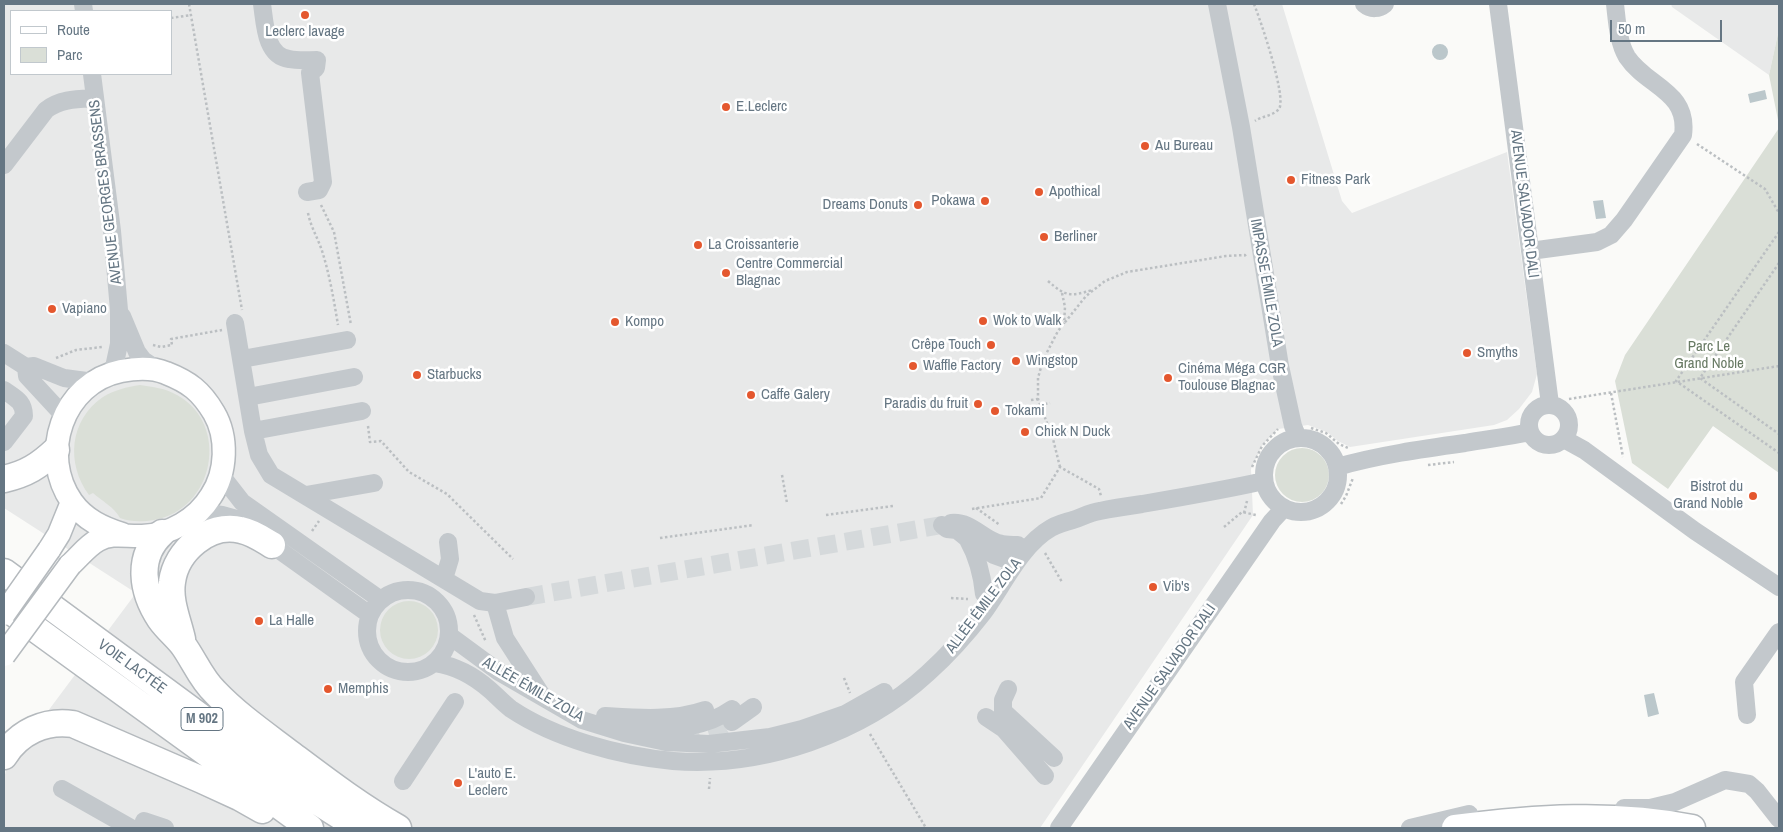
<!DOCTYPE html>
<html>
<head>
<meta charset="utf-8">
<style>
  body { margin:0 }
  #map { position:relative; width:1783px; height:832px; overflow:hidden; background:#fafaf8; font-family:"Archivo Narrow",sans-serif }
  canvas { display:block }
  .frame { position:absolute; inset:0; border:5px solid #657683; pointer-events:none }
  .legend { position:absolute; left:10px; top:10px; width:162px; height:65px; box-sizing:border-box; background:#fff; border:1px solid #c1c8cd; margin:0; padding:6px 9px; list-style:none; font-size:15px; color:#657683 }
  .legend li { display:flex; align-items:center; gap:10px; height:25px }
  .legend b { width:25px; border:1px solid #c1c8cd }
  .scale { position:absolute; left:1610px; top:20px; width:112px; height:22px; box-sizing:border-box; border:2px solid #657683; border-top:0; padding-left:6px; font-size:15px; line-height:18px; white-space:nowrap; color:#657683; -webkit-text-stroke:4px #fff; paint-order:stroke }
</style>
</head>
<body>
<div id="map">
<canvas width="1783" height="832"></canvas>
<div class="frame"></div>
<ul class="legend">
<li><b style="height:6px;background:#fff"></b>Route</li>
<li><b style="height:14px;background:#dadfd7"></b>Parc</li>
</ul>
<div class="scale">50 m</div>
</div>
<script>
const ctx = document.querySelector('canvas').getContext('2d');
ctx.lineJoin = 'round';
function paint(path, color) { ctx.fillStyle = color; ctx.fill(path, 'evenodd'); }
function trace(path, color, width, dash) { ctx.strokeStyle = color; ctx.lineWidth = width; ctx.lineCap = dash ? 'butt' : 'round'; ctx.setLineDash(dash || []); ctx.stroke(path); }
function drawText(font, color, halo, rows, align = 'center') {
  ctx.font = font + ' "Archivo Narrow",sans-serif'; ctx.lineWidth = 5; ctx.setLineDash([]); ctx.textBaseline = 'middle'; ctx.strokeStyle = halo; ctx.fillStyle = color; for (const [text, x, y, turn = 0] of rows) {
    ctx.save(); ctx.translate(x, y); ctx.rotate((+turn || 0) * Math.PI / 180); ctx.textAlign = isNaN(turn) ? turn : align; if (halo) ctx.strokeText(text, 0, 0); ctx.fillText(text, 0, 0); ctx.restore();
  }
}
const built = new Path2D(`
  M4 4H1282L1342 201 1352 213 1507 152 1537 374 1532 392 1519 409 1507 420 1494 425 1350 447 1338 441 1327 432 1308 425 1278 429 1263 444 1251 469 1253 515 1040 828H4V779L7 766 136 593 4 508ZM11 11H171V74H11Z
  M1671 4H1779V29L1769 75 1672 7Z`);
const green = new Path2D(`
  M1779 29V125L1769 75Z
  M1779 128V473L1713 426 1668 489 1632 463 1615 381 1625 355Z
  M140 385C153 387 165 388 177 395 231 425 214 510 154 520 143 522 130 522 120 518 114 507 102 501 93 493L89 495C66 464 69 420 103 397 114 390 127 387 140 385Z
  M1275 475a27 27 0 1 1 54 0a27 27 0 1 1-54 0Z
  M380 630a29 29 0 1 1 58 0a29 29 0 1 1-58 0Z`);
const water = new Path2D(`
  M1432 52a8 8 0 1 1 16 0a8 8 0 1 1-16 0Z
  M1765 90 1767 99 1750 103 1748 94Z
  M1603 200 1606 218 1596 219 1593 201Z
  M1654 693 1659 714 1648 717 1644 695Z`);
const minorTunnel = new Path2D(`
  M526 597 942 525
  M683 742 710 734 732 722`);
const path = new Path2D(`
  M189 4 242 310
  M1254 4C1260 19 1287 97 1279 109 1273 116 1262 116 1255 121
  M171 18 191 15
  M1697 144 1765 189 1779 213
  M321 205 334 232 351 325
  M308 213C311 228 319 240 323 254 330 277 334 301 338 325
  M1779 232 1676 381 1779 453
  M1779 263 1700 378 1779 434
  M1048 281C1065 296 1070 297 1092 290
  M1062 293 1065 307 1064 324
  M153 345 161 347 172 345 171 339 222 330
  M56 358 76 350 102 347
  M1611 393 1623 457
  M1569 399 1779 366
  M1031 400 1038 399
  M1040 405 1050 403
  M368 426 370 442 381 441 409 472 447 494 513 559
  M1311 428 1326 433 1339 444 1348 448
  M1428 465 1454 462
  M1060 467 1053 439 1038 399V378L1043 360 1058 331 1086 296 1105 281 1127 272 1226 256 1245 255 1246 257
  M1252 467 1262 446 1278 429
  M782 475 787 503
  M1341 504 1346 496 1353 478
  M976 508 1000 525
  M972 509 1041 498 1060 467 1099 489 1101 496
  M1244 513 1247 501
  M826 515 893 506
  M1224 527 1242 512 1256 515
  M312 531 319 521
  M660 538 754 525
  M1045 553 1062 582
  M951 598 968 599
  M474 615 486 642
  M844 678 850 693
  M870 734 926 828
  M709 789 710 778`);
const minor = new Path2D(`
  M83 4 84 11
  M262 4C265 23 265 56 289 59 298 61 308 60 317 60L316 68 310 73 323 182 319 190 307 192
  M1217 4 1241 127 1280 366 1293 426 1298 438
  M1364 4C1371 10 1379 9 1385 4
  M1498 4 1550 404
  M92 74 112 231 119 310V344L113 372
  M4 165 46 110C60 99 77 99 95 98
  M1530 251 1597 242 1611 235 1624 220 1683 135C1689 91 1647 87 1627 57 1618 42 1617 21 1615 4
  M122 316 137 352 143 360 158 370
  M235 323 253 431 259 455 271 475 480 601 495 603 526 597
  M4 353 26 367 34 366 64 378 94 382
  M242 359 347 340
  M26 367 27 376 64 416
  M4 390C15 398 24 401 24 416L4 442
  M248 397 354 377
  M1529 425a20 20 0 1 1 40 0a20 20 0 1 1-40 0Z
  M253 431 362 411
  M1264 475a37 37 0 1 1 74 0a37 37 0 1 1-74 0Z
  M1564 439 1584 450 1695 531 1779 587
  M1337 467C1379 455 1422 449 1465 443 1487 439 1508 437 1530 432
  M221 475 242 502 381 600
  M306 495 374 483
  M199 512 222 515 240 520 272 545 370 615
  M951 523C973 521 983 541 1002 544 1007 545 1013 545 1018 545
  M942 525 947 529 957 530 968 539 994 555 1016 563
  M968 540C978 558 982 574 984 594
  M444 579 450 559 448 542
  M367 631a41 41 0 1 1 82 0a41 41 0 1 1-82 0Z
  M495 603 505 638 543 697
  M450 636 499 672 582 720 624 733 666 742 709 744 770 737 802 729 845 714 884 692
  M435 663C456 666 473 675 490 690 497 696 503 703 511 709 556 739 620 756 673 761 763 768 862 734 928 673 948 655 966 635 983 613 1003 586 1021 545 1051 528 1058 524 1065 522 1073 520 1082 517 1091 512 1100 511 1114 508 1128 506 1142 504 1183 497 1224 490 1264 481
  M1008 689 1003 700V711L1054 758
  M1747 715 1744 682 1779 632
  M605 716C637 718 674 721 705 710
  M986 717 1004 729 1045 776
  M732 722 753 707
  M642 727C674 730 705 728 732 709
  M403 781 455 702
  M62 789 131 828
  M1624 808H1650L1675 802 1725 780 1749 784 1757 791 1779 819
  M144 821 165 828
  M1059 828 1272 521 1284 508
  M1410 828 1469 814`);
const major = new Path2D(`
  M49 550 59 534 72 502
  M70 565C79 557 87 546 98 540 112 532 128 537 142 536 170 535 197 519 211 496 227 472 228 437 214 413 201 391 189 382 166 373 152 367 136 368 121 371 62 383 39 455 72 502 85 520 103 528 122 534`);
const highway = new Path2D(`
  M4 479C26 474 39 466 56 450
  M162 533C136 557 142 592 160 619 167 629 176 636 183 645 194 660 201 679 215 692 237 715 263 733 288 752 324 779 359 806 398 828
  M4 572 301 791 359 828
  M4 606 310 828
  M182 639C178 621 169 601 172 582 176 551 209 522 241 530 252 532 262 539 272 545
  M4 756C19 732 45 720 73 724L202 780 239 797 262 810
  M1455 828C1532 818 1614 812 1692 828`);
const majorBridge = new Path2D(`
  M4 614 49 550
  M4 655 70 565`);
const markers = [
  [305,15,5,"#e4572e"],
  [726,107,5,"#e4572e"],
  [1145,146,5,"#e4572e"],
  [1291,180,5,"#e4572e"],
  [1039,192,5,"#e4572e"],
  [985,201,5,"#e4572e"],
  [918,205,5,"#e4572e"],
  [1044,237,5,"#e4572e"],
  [698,245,5,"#e4572e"],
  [726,273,5,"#e4572e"],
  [52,309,5,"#e4572e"],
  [983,321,5,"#e4572e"],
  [615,322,5,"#e4572e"],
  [991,345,5,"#e4572e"],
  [1467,353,5,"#e4572e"],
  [1016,361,5,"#e4572e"],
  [913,366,5,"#e4572e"],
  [417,375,5,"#e4572e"],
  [1168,378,5,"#e4572e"],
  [751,395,5,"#e4572e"],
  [978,404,5,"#e4572e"],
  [995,411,5,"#e4572e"],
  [1025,432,5,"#e4572e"],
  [1753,496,5,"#e4572e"],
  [1153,587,5,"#e4572e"],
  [259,621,5,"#e4572e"],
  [328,689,5,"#e4572e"],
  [458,783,5,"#e4572e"]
];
const shields = [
  [202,719,42]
];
const shieldNames = [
  ["M 902",202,719]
];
const poiNames = [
  ["Leclerc lavage",305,32,"center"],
  ["E.Leclerc",736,107],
  ["Au Bureau",1155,146],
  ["Fitness Park",1301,180],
  ["Apothical",1049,192],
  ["Pokawa",975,201,"right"],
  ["Dreams Donuts",908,205,"right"],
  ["Berliner",1054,237],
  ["La Croissanterie",708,245],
  ["Centre Commercial",736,264],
  ["Blagnac",736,281],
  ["Vapiano",62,309],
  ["Wok to Walk",993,321],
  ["Kompo",625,322],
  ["Crêpe Touch",981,345,"right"],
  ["Smyths",1477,353],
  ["Wingstop",1026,361],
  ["Waffle Factory",923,366],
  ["Cinéma Méga CGR",1178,369],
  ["Toulouse Blagnac",1178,386],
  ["Starbucks",427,375],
  ["Caffe Galery",761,395],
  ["Paradis du fruit",968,404,"right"],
  ["Tokami",1005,411],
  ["Chick N Duck",1035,432],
  ["Bistrot du",1743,487,"right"],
  ["Grand Noble",1743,504,"right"],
  ["Vib's",1163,587],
  ["La Halle",269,621],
  ["Memphis",338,689],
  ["L'auto E.",468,774],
  ["Leclerc",468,791]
];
const streetNames = [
  ["AVENUE GEORGES BRASSENS",106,192,-97],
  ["AVENUE SALVADOR DALI",1524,204,83],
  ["IMPASSE ÉMILE ZOLA",1266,283,80],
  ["ALLÉE ÉMILE ZOLA",984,606,-53],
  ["VOIE LACTÉE",132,667,36],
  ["AVENUE SALVADOR DALI",1170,667,-55],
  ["ALLÉE ÉMILE ZOLA",533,690,30]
];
const parkNames = [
  ["Parc Le",1709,347],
  ["Grand Noble",1709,364]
];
paint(built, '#e8e9e9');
paint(green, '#dadfd7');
paint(water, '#bbc7cb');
trace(minorTunnel, '#d5d9db', 18, [18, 9]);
trace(major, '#b5babe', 25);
trace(highway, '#b4b9bd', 29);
trace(path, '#bbbfc2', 2.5, [2.5, 2.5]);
trace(minor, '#c3c8cc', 18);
trace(major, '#fff', 22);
trace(highway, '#fff', 26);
trace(majorBridge, '#b5babe', 25, []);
trace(majorBridge, '#fff', 22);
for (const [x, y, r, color] of markers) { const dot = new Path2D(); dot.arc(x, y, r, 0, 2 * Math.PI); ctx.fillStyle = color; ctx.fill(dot); trace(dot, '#fff', 2); }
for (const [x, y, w] of shields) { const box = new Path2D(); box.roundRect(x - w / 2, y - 11.5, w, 23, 4); ctx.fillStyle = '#fff'; ctx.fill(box); trace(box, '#657683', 1); }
drawText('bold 14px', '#657683', null, shieldNames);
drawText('15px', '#657683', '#fff', poiNames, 'left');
drawText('15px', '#657683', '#fff', streetNames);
drawText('15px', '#687a64', '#fff', parkNames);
</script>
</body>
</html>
